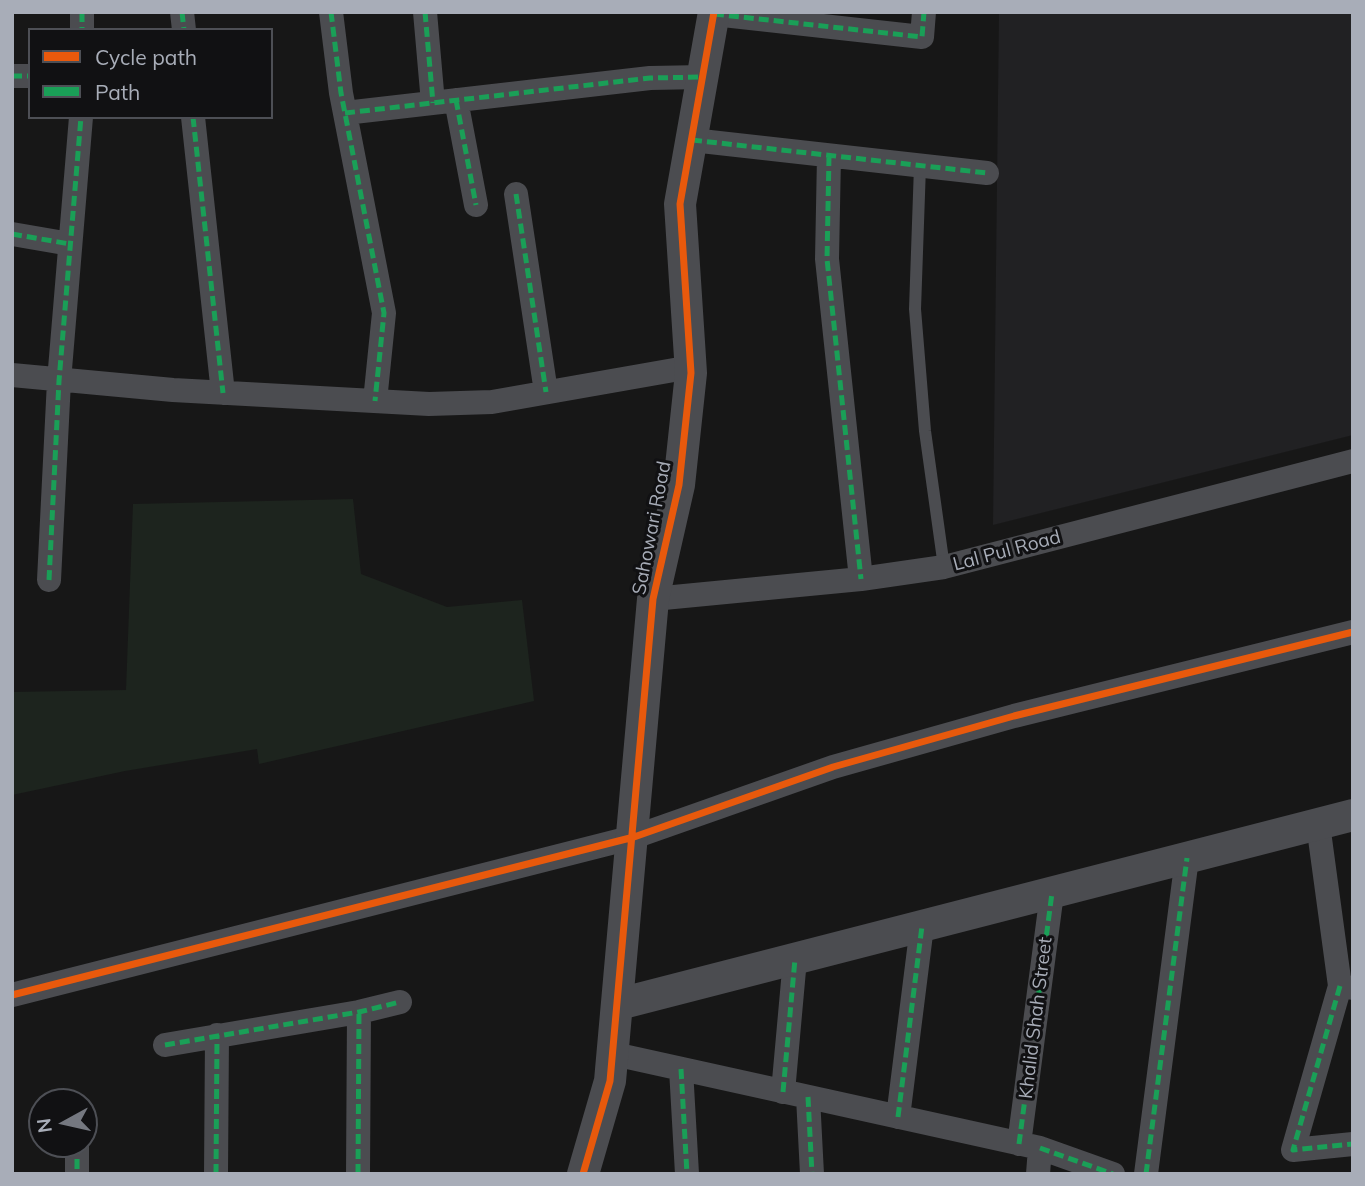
<!DOCTYPE html>
<html>
<head>
<meta charset="utf-8">
<style>
  body { margin:0 }
  #map { position:relative; width:1365px; height:1186px; overflow:hidden; background:#171717; font-family:Mulish,sans-serif }
  canvas { display:block }
  .frame { position:absolute; inset:0; border:14px solid #a8adb8; pointer-events:none }
  .legend { position:absolute; left:28px; top:28px; width:245px; height:91px; box-sizing:border-box; background:#111113; border:2px solid #4d4f55; margin:0; padding:9px 12px; list-style:none; font-size:21px; color:#a8adb8 }
  .legend li { display:flex; align-items:center; gap:14px; height:35px }
  .legend b { width:35px; border:2px solid #4d4f55 }
  .north { position:absolute; left:28px; top:1088px; width:70px; height:70px; box-sizing:border-box; background:#111113; border:2px solid #4d4f55; border-radius:50%; rotate:262deg; font-size:19px; font-weight:700; line-height:28px; text-align:center; color:#a8adb8 }
  .north::after { content:''; display:block; margin:auto; width:24px; height:32px; background:#757880; clip-path:polygon(50% 0,100% 100%,50% 72%,0 100%) }
</style>
</head>
<body>
<div id="map">
<canvas width="1365" height="1186"></canvas>
<div class="frame"></div>
<ul class="legend">
<li><b style="height:9px;background:#e8590c"></b>Cycle path</li>
<li><b style="height:9px;background:#1a9f57"></b>Path</li>
</ul>
<div class="north">N</div>
</div>
<script>
const ctx = document.querySelector('canvas').getContext('2d');
ctx.lineJoin = 'round';
function paint(path, color) { ctx.fillStyle = color; ctx.fill(path, 'evenodd'); }
function trace(path, color, width, dash) { ctx.strokeStyle = color; ctx.lineWidth = width; ctx.lineCap = dash ? 'butt' : 'round'; ctx.setLineDash(dash || []); ctx.stroke(path); }
function drawText(font, color, halo, rows, align = 'center') {
  ctx.font = font + ' Mulish,sans-serif'; ctx.lineWidth = 6; ctx.setLineDash([]); ctx.textBaseline = 'middle'; ctx.strokeStyle = halo; ctx.fillStyle = color; for (const [text, x, y, turn = 0] of rows) {
    ctx.save(); ctx.translate(x, y); ctx.rotate((+turn || 0) * Math.PI / 180); ctx.textAlign = isNaN(turn) ? turn : align; if (halo) ctx.strokeText(text, 0, 0); ctx.fillText(text, 0, 0); ctx.restore();
  }
}
const built = new Path2D(`
  M999 12H1353V435L993 525Z`);
const green = new Path2D(`
  M353 499 361 574 447 607 522 600 534 701 259 764 257 749 125 771 12 795V692L126 690 133 504Z`);
const service = new Path2D(`
  M920 166 915 309 925 431 944 567`);
const minor = new Path2D(`
  M82 12V30
  M182 12 184 30
  M331 12 341 93 384 313 375 401
  M425 12 433 103
  M714 14 922 37 924 12
  M12 76H30
  M456 100 476 205
  M345 113 650 78 703 77
  M193 117 223 393
  M692 140 987 173
  M829 156 827 259 861 579
  M516 194 546 392
  M12 234 70 244
  M12 375 173 390 429 404 492 402 691 367
  M49 580 59 381 81 117
  M653 599 861 579 944 567 1353 461
  M1318 824 1340 986 1353 988
  M1340 986 1293 1150 1353 1144
  M12 995 634 837 833 767 1014 716 1353 632
  M165 1045 359 1012 400 1002
  M614 1054 1040 1148 1113 1174
  M681 1069 687 1174
  M783 1092 795 959
  M808 1097 812 1174
  M898 1117 922 926
  M77 1144V1174
  M1019 1144 1052 893
  M216 1174 217 1035
  M358 1174 359 1012
  M1038 1174 1040 1148
  M1146 1174 1187 858`);
const tertiary = new Path2D(`
  M619 1004 1353 815
  M583 1174 610 1081 653 599 679 485 691 373 680 204 714 12`);
const quiet = new Path2D(`
  M82 12V30
  M182 12 184 30
  M331 12 341 93 384 313 375 401
  M425 12 433 103
  M714 14 922 37 924 12
  M12 76H30
  M456 100 476 205
  M345 113 650 78 703 77
  M193 117 223 393
  M692 140 987 173
  M829 156 827 259 861 579
  M516 194 546 392
  M12 234 70 244
  M49 580 59 381 81 117
  M1340 986 1293 1150 1353 1144
  M165 1045 359 1012 400 1002
  M681 1069 687 1174
  M783 1092 795 959
  M808 1097 812 1174
  M898 1117 922 926
  M77 1144V1174
  M1019 1144 1052 893
  M1040 1148 1113 1174
  M216 1174 217 1035
  M358 1174 359 1012
  M1146 1174 1187 858`);
const cycleway = new Path2D(`
  M12 995 634 837 833 767 1014 716 1353 632
  M583 1174 610 1081 653 599 679 485 691 373 680 204 714 12`);
const streetNames = [
  ["Sahowari Road",652,528,-79],
  ["Lal Pul Road",1007,551,-15],
  ["Khalid Shah Street",1036,1018,-83]
];
paint(built, '#212123');
paint(green, '#1d241e');
trace(service, '#4b4c50', 12);
trace(minor, '#4b4c50', 24);
trace(tertiary, '#4b4c50', 32);
trace(quiet, '#1a9f57', 5, [10, 5]);
trace(cycleway, '#e8590c', 7);
drawText('19px', '#a8adb8', '#111113', streetNames);
</script>
</body>
</html>
